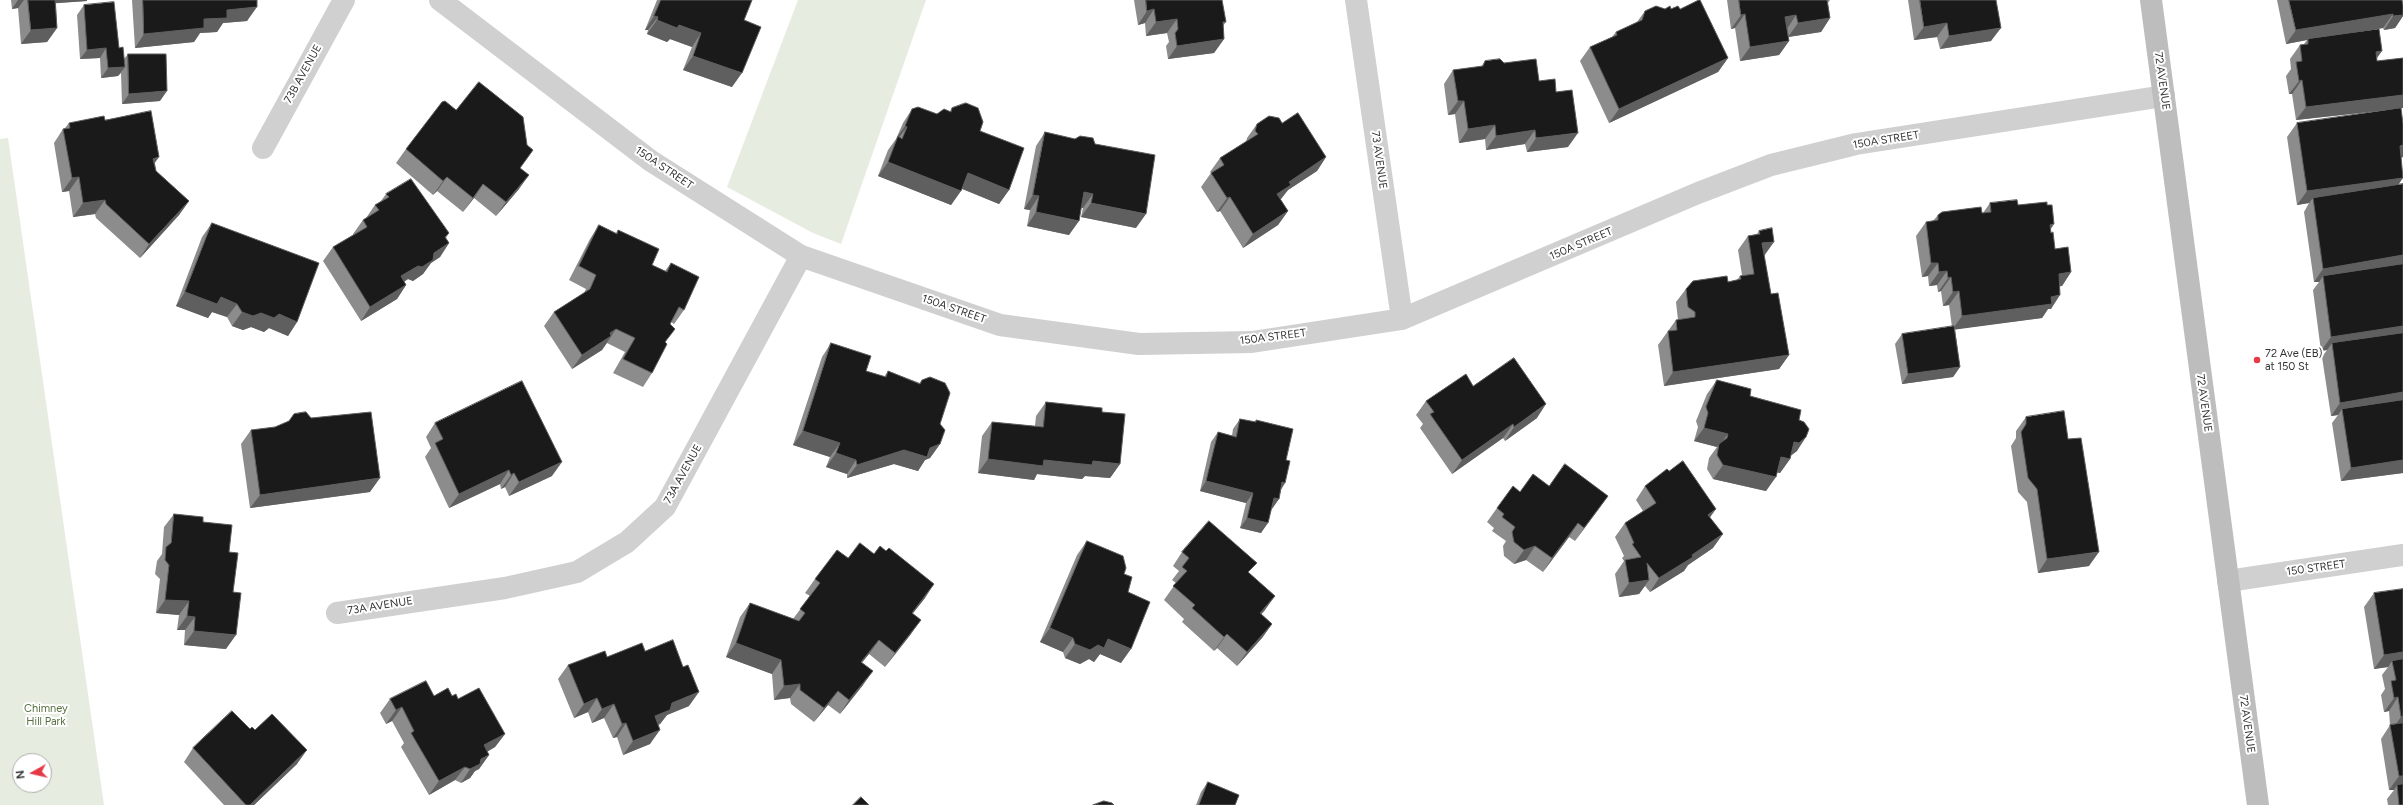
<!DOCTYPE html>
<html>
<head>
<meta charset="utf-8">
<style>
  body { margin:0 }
  #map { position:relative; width:2403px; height:805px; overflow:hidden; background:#fff; font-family:Figtree,sans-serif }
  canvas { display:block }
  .north { position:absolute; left:12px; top:753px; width:40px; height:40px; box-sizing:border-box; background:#fff; border:1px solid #adadad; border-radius:50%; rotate:262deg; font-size:11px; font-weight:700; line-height:16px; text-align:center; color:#333 }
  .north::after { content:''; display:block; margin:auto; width:14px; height:18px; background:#e63946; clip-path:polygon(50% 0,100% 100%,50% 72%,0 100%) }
</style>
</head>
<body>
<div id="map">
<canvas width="2403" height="805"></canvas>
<div class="north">N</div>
</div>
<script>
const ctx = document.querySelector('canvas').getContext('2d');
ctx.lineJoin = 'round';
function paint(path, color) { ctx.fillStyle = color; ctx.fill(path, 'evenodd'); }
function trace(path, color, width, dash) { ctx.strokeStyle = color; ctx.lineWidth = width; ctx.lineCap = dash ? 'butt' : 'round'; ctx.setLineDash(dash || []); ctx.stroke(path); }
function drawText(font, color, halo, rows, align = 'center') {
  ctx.font = font + ' Figtree,sans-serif'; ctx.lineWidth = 4; ctx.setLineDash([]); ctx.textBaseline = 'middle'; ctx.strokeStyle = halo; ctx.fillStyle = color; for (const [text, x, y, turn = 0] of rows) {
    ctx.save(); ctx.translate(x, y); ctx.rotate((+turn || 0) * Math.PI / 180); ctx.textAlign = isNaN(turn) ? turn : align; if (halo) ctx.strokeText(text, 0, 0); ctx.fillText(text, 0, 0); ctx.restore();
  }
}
const green = new Path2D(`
  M798 0H926L841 244 813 233 727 187Z
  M8 138 104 805H0V139ZM20 761H44V785H20Z`);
const minor = new Path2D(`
  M440 0 651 161 801 256 1000 325 1139 344 1252 342 1402 319 1698 193 1771 165 1856 144 2164 96
  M1356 0 1402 319
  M263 148 344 0
  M2228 581 2403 555
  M337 613 505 588 577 572 627 542 665 507 801 256`);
const secondary = new Path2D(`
  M2151 0 2258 805`);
const wall = new Path2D(`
  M11 0H87V1L56 3 57 28 47 42 21 44 18 8 12 9Z
  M132 0H257L247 21 223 23 217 32 200 33 194 42 135 48Z
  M657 0H752L744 20 732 87 683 70 692 47 670 39 667 42 647 34 648 30H645Z
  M1134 0H1222L1226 22 1223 26 1224 39 1214 53 1168 59 1166 46 1169 42 1167 33 1146 36 1145 23 1138 25Z
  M1727 0H1830L1828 3 1830 18 1821 32 1788 37 1789 41 1779 55 1740 61 1735 28 1731 29Z
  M1908 0H1996L1991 41 1940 49 1937 37 1914 40Z
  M2277 0H2402L2403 6V16L2395 28 2384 30 2383 28 2353 33 2377 59V61L2403 58V108H2401L2403 157 2401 158 2399 185 2403 473 2341 481 2332 423 2338 415 2331 416 2322 357 2327 350 2321 351 2313 290 2319 282H2314L2304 212 2309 203 2297 205 2287 137 2297 123 2389 110 2296 120 2292 94H2289L2286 76 2291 69 2290 59 2300 45 2304 44 2307 40 2286 44Z
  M84 5 119 48 124 59 128 54 160 101 122 104 121 73 118 76 101 78 100 58 80 59 77 15Z
  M1665 9H1680L1728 58 1718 72 1609 123 1580 61 1590 47 1612 37 1616 32 1637 22 1645 11Z
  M1485 61 1504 63 1539 81 1556 92 1568 147 1527 152 1525 144 1486 150 1485 139 1459 143 1455 114 1448 115 1444 84 1453 70 1481 67Z
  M952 108 980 131 1009 190 999 204 962 189 951 205 878 176 888 150 896 139 903 123 912 109 937 114 950 111Z
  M105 120 155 163 156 171 189 201 179 215 140 258 96 218 95 214 73 217 69 191 62 192 54 143 63 129 65 128 69 123Z
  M1282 123 1326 157 1317 171 1288 190 1280 200 1288 211 1278 225 1243 248 1220 211 1217 212 1201 187 1211 173 1210 172 1220 158 1246 142 1247 138 1257 124Z
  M1045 132 1095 144 1136 228 1081 217 1083 208 1081 207 1069 235 1027 226 1030 210 1024 209 1036 146Z
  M406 149 520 168 519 189 496 216 474 198 463 212 437 191 433 195 396 163Z
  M386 194 449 233 446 238 449 243 440 257 431 263 423 274 413 281 408 279 404 282 406 285 397 299 361 321 323 261 333 247 353 235V234L363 220 366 218 375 205 381 201Z
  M1990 203 2018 205H2047L2050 230 2055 249 2071 272 2062 286H2060L2051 309H2048L2042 318 1955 329 1960 367 1953 377 1902 384 1895 344 1902 334 1952 327 1949 305 1943 306 1941 291 1938 292 1937 285 1929 286 1928 276 1922 277 1916 236 1926 222 1933 221 1938 215 1983 213Z
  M212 223 297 322 288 336 269 328 264 332 251 327 243 330 232 326 227 317 212 312 208 318 176 306 202 237Z
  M599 225 616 233 618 230 652 265 665 271 671 263 684 310 674 324 671 322 665 342 652 373 643 387 613 373 625 352 607 343 602 350 572 369 544 326 554 312 584 293 586 289 569 280 590 239Z
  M1759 231 1764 256 1771 294 1789 355 1779 369 1664 386 1658 345 1676 320H1678L1676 302 1686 289 1737 280 1740 276 1742 275 1738 250 1748 236 1757 234Z
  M831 343 866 371 884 377 888 371 920 383 922 380 940 424V444L930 458 925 460 918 471 894 464 847 478V474L826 467 830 457 793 445 822 357Z
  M1717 380 1750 396 1799 420 1797 451 1790 456V459L1780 473 1777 472 1766 491 1713 479 1707 469 1709 458 1717 447 1694 441 1698 427 1696 421 1707 394Z
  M1473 386 1537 418 1505 441 1503 438 1452 474 1420 428 1423 424 1416 415 1426 401Z
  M1046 402 1102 412 1120 464 1110 478 1085 476 1082 479 1037 474 1034 480 978 473 982 436 992 422 1035 426 1036 416Z
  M2026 417 2089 566 2038 573 2027 502 2018 492 2011 446 2016 438V431Z
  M1240 419 1255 422 1256 420 1286 460 1285 483 1281 490 1279 499 1271 509 1261 533 1240 528 1246 503 1200 491 1211 442 1218 432 1232 436 1233 429Z
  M435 423 552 476 509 496 505 487 501 489 500 484 449 508 425 457 431 448 426 437Z
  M251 430 370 492 250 508 241 444Z
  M1549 486 1608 496 1575 541 1569 537 1543 572 1526 560 1514 564 1504 556 1503 546 1506 541 1492 531 1494 528 1487 522 1497 508 1520 492Z
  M1645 486 1710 518 1713 548 1688 565 1684 571 1650 592 1645 586 1639 594 1619 597 1615 574 1624 561 1622 558 1624 556 1615 537 1625 523 1643 511 1636 500Z
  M174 514 203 522 229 552 226 649 184 645 185 630H177L179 615 156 613 160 579 155 574 157 561 162 554 164 527Z
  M1087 541 1124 574 1128 592 1121 663 1100 654 1094 662 1089 659 1080 664 1065 658 1063 652 1040 642 1077 555Z
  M1182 552 1249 573 1265 610 1261 614 1272 624 1262 638 1237 666 1217 648 1214 651 1182 622 1184 619 1164 600 1176 583 1172 580 1179 571 1173 566Z
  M848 558 925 598 913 613 911 634 885 667 869 654 862 662 863 685 840 714 828 705 814 722 791 704 790 698 774 700 772 674 726 657 740 617 750 603 793 619 810 596 805 593 815 579Z
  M2403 589V805H2388L2387 799 2394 790H2389L2381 739 2390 725 2389 711 2384 712 2381 695 2385 689 2382 675 2388 667 2374 669 2364 607 2374 593Z
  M645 651 689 706 667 715 660 724 658 725 650 744 623 755 617 737 613 738 604 718 592 723 588 712 574 718 558 679 568 665 607 657Z
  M434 696H452L458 699 505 734 495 747 487 752 489 755 479 769 475 771 470 778 461 783 455 780 429 795 401 747 404 743 392 721 386 724 380 713 390 699Z
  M250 729 255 730 297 764 254 805H224L184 762 193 748Z
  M1208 782 1235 805H1196L1201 792Z`);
const shadedWall = new Path2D(`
  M18 0H24L18 8 12 9Z
  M48 0H87V1L45 4Z
  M257 7 247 21 223 23 217 32 200 33 194 42 135 48 144 34 204 19 227 10Z
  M1154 9 1145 23 1138 25 1147 11Z
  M1745 14 1735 28 1731 29 1741 15Z
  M2393 14 2383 28 2308 40V39L2307 40 2286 44 2296 30Z
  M1796 15 1787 29 1785 17Z
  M2403 15V16L2395 28 2384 30 2393 16Z
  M654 16 658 17 648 30H645Z
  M1830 18 1821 32 1788 37 1798 23Z
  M1177 19 1167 33 1146 36 1156 22Z
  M657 20 679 25 701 33 692 47 670 39 667 42 647 34Z
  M1947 23 1937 37 1914 40 1924 27Z
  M57 28 47 42 21 44 31 30Z
  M2001 28 1991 41 1940 49 1949 36Z
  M1224 39 1214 53 1168 59 1177 46Z
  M1789 41 1779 55 1740 61 1750 47Z
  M106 48 100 58 80 59 87 50Z
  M2382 51 2372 65 2376 52Z
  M693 56 742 73 732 87 683 70Z
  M1728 58 1718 72 1609 123 1619 109Z
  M125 67 118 76 101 78 108 68Z
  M2302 80 2292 94H2289L2299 81Z
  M167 91 160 101 122 104 129 94Z
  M2403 95V108L2296 120 2306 107Z
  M1458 101H1464L1455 114 1448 115Z
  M1495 125 1485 139 1459 143 1468 129Z
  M905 126 907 127 897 140V137Z
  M1535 130 1525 144 1486 150 1496 136Z
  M1578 133 1568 147 1527 152 1536 138Z
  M2403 145V157L2390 160 2400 146Z
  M159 157 149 171 153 159Z
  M1326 157 1317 171 1288 190 1281 199 1267 208 1277 194 1289 182Z
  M888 162 961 191 951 205 878 176Z
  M968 173 1009 190 999 204 958 187Z
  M529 175 519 189 496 216 506 202Z
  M79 177 69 191 62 192 72 178Z
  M447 177 437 191 433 195 443 181Z
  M2403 178 2394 191 2313 198 2309 203 2297 205 2307 191Z
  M483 184 474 198 463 212Z
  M1084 192 1093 194 1083 208 1074 206Z
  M1033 195 1039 196 1030 210 1024 209Z
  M1230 197 1220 211 1217 212 1227 198Z
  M105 200 95 214 73 217 83 203Z
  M189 201 179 215 140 258 149 244Z
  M1091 203 1146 214 1136 228 1081 217Z
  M1288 211 1278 225 1243 248 1253 234Z
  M1036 212 1079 221 1069 235 1027 226Z
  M2054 224 2045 238 2050 225Z
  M1774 242 1764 256 1762 243Z
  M449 243 440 257 431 263 423 274 413 281 408 279 391 290 401 276Z
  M2403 255V268L2323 276 2319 282H2314L2323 269Z
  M1931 263H1938L1928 276 1922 277Z
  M1947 271 1937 285 1929 286 1939 272Z
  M2071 272 2062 286 2049 288 2059 274Z
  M1951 277 1941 291 1938 292 1948 278Z
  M406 285 397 299 361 321 370 307Z
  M1959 291 1949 305 1943 306 1953 292Z
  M185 292 221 297 237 304 227 317 212 312 208 318 176 306Z
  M2060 295 2051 309H2048L2042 318 1952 330 1962 316Z
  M242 312 279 314 297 322 288 336 269 328 264 332 251 327 243 330 232 326Z
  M2403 326V338L2332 343 2327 350 2321 351 2331 337Z
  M616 329 602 350 572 369 582 355 610 333Z
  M1789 355 1779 369 1664 386 1673 372Z
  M1960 367 1953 377 1902 384 1908 374Z
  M2403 392V404L2342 409 2338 415 2331 416 2340 403Z
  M1546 404 1537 418 1505 441 1514 427Z
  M1513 424 1503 438 1452 474 1462 460Z
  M1704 428 1728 434 1718 447 1719 444 1717 447 1694 441Z
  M803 431 840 443 830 457 793 445Z
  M1806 437 1797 451 1789 457 1794 442Z
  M940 444 930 458 925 460 918 471 894 464 847 478 857 465 904 450 930 448Z
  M836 453 856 460 847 474 826 467Z
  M1781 457 1790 459 1780 473 1771 471Z
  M988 459 1093 461 1120 464 1110 478 1085 476 1082 479 1037 474 1034 480 978 473Z
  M2403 460V473L2341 481 2351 468Z
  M562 462 552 476 509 496 519 482Z
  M1723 465 1776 477 1766 491 1713 479Z
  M509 470 500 484 449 508 459 494Z
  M514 473 505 487 501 489 511 475Z
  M380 478 370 492 250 508 260 495Z
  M1206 481 1253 493 1246 503 1200 491Z
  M1282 482 1285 483 1278 493Z
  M1608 496 1598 510 1575 541 1584 528Z
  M1274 498 1279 499 1272 509 1267 508Z
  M1716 509 1706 523 1708 515Z
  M1247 518 1268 523 1261 533 1240 528Z
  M1578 523 1569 537 1543 572 1552 558Z
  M1723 534 1713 548 1688 565 1684 571 1650 592 1659 578 1692 555Z
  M1535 546 1526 560 1514 564 1524 550Z
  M2099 552 2089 566 2038 573 2047 559Z
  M1649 580 1639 594 1619 597 1629 583Z
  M934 584 925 598 902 627 912 613Z
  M1275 596 1265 610 1250 627 1260 613Z
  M165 600 189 601 179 615 156 613Z
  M187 616 195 617 185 630H177Z
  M921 620 911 634 885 667 895 653Z
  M1272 624 1262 638 1237 666 1247 652Z
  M1050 628 1073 638 1063 652 1040 642Z
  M194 631 236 635 226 649 184 645Z
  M1227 634 1217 648 1214 651 1224 637Z
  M1108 639 1131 649 1121 663 1100 654 1094 662 1089 659 1080 664 1065 658 1075 644Z
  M879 640 869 654 852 675 861 662Z
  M736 643 781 660 772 674 726 657Z
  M2403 652V665L2392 661 2388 667 2374 669 2384 655Z
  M873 671 863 685 840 714 849 700Z
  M800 684 790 698 774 700 784 686Z
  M838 691 828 705 814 722 824 708Z
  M699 692 689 706 667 715 660 724 645 730 655 716 672 703Z
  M2398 697 2389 711 2384 712 2394 698Z
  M597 698 588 712 574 718 584 704Z
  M614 704 604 718 592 723 602 709Z
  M402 707 392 721 386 724 396 710Z
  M2403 716V729L2391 731 2401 717Z
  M626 723 617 737 613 738 622 724Z
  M660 730 650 744 623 755 633 741Z
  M505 734 495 747 474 759 484 745Z
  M307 750 297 764 254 805H250Z
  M489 755 479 769 475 771 470 778 461 783 470 769 481 759Z
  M465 767 455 780 429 795 439 781Z
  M2399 776H2403V788L2397 785 2394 790H2389Z`);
const building = new Path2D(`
  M28 0H55L57 28 31 30Z
  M143 0H257V7L227 10V18L204 19V28L144 34Z
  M661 0H752L744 20 761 27 742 73 693 56 701 33 679 25 677 28 657 20 658 17 654 16Z
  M1146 0H1222L1226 22H1223L1224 39 1177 46 1175 33 1178 29 1177 19 1156 22 1154 9 1147 11Z
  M1699 0H1700L1728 58 1619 109 1590 47 1617 35 1616 32 1642 20 1645 11 1656 6 1665 9 1670 6 1671 9 1678 6 1680 9Z
  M1739 0H1827L1830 18 1798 23 1796 15 1785 17 1789 41 1750 47 1745 14 1741 15Z
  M1920 0H1996L2001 28 1949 36 1947 23 1924 27Z
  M2289 0H2402L2403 6V15L2393 16V14L2296 30Z
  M114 2 119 48 123 47 125 67 108 68 106 48 87 50 84 5Z
  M2379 29 2382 51 2376 52 2377 61 2403 58V95L2306 107 2302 80 2299 81 2296 62 2302 61 2300 45 2308 44V39Z
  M128 54H166L167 91 129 94Z
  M1500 59 1504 63 1536 59 1539 81 1555 79 1556 92 1572 90 1578 133 1536 138 1535 130 1496 136 1495 125 1468 129 1464 101H1458L1453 70 1483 66 1485 61Z
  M479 82 523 117 527 145 533 150 520 168 529 175 506 202 483 184 473 198 447 177 443 181 406 149 442 102 445 101 456 110Z
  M966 103 978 108 983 122 980 131 1024 148 1009 190 968 173 961 191 888 162 898 136 902 139 907 127 905 126 912 109 918 107 937 114 944 109 951 112 952 108Z
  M2401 108 2403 124V145L2400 146 2403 178 2307 191 2297 123Z
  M151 111 159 157 153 159 156 171 189 201 149 244 106 204 105 200 83 203 79 177 72 178 63 129 70 128 69 123 104 116 105 120Z
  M1298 113 1326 157 1289 182 1291 185 1277 194 1288 211 1253 234 1230 197 1227 198 1211 173 1224 165 1220 158 1258 134 1255 131 1257 124 1269 116 1279 118 1282 123Z
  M1045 132 1075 139 1080 136 1093 138 1095 144 1155 155 1146 214 1091 203 1093 194 1084 192 1079 221 1036 212 1039 196 1033 195Z
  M411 179 449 233 445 237 449 243 434 253 433 260 422 267 418 266 401 276 406 285 370 307 333 247 367 227 363 220 379 210 375 205 389 197 386 194Z
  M2403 184V255L2323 269 2313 198Z
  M2017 200 2018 205 2047 202V205H2052L2054 224 2050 225 2051 233 2053 232 2055 249 2068 247 2071 272 2059 274 2060 295 2051 297 2052 304 1962 316 1959 291 1953 292 1951 277 1948 278 1947 271 1939 272 1938 263H1931L1926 222 1938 220V215L1942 212 1981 207 1982 213 1991 212 1990 203Z
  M212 223 319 263 297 322 279 314 274 318 261 313 253 316 242 312 237 304 221 297 217 304 185 292Z
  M599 225 617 234 618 230 659 249 652 265 667 272 671 263 699 277 684 310 679 307 670 324 675 329 665 342 667 344 652 373 623 359 635 338 616 329 610 333 611 336 582 355 554 312 590 289 596 275 579 266Z
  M1772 228 1774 242 1762 243 1771 294 1778 293 1789 355 1673 372 1668 331 1677 330 1676 320 1695 317V312L1688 307 1686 289 1693 281 1727 276 1728 282 1741 279 1740 276 1754 274 1748 236 1760 234 1759 231Z
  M2403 264V326L2331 337 2323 276Z
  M1954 326 1960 367 1908 374 1902 334Z
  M2403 333V392L2340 403 2332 343Z
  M831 343 871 356 866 371 886 377 888 371 920 384 922 380 930 377 945 383 950 393 940 424 945 430 940 444 930 448 927 457 904 450 857 465 856 460 836 453 840 443 803 431Z
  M1514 358 1546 404 1514 427 1513 424 1462 460 1430 414 1434 412 1426 401 1466 374 1473 386Z
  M1717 380 1751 389 1750 396 1801 410 1799 420 1804 422 1809 429 1806 437 1799 443 1794 442 1790 459 1781 457 1776 477 1723 465 1717 455 1719 444 1727 438 1728 434 1704 428 1708 413 1706 407Z
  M522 381 562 462 519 482 514 473 511 475 509 470 459 494 435 443 443 439 435 423Z
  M2403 400V460L2351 468 2342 409Z
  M1046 402 1102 408V412L1125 414 1120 464 1093 461 1092 465 1044 460 1043 466 988 459 992 422 1043 427Z
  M2064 411 2068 439 2081 438 2099 552 2047 559 2037 489 2028 478 2021 432 2026 424V417Z
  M306 412 311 418 371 412 380 478 260 495 251 430 275 427 289 421 294 414Z
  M1240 419 1256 422V420L1293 429 1286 460 1290 461 1285 483 1282 482 1279 499 1274 498 1268 523 1247 518 1253 493 1206 481 1218 432 1236 437Z
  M1683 461 1716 509 1708 515 1723 534 1692 555 1693 557 1659 578 1647 563 1649 580 1629 583 1625 560 1641 557 1632 544 1634 543 1625 523 1656 503 1645 486 1667 469 1669 471Z
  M1565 464 1608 496 1584 528 1578 523 1552 558 1535 546 1524 550 1514 542 1512 532 1515 527 1502 517 1504 514 1497 508 1513 486 1520 492 1533 474 1549 486Z
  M174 514 203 517V522L232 525 229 552 238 553 233 592 241 593 236 635 194 631 195 617 187 616 189 601 165 600 169 565 165 560 166 547 171 543Z
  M1209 521 1257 563 1248 572 1275 596 1260 613 1272 624 1247 652 1227 634 1224 637 1192 608 1195 605 1173 586 1187 571 1182 567 1189 558 1182 552Z
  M1087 541 1123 556 1126 568 1124 574 1132 577 1128 592 1150 602 1131 649 1108 639 1104 648 1098 645 1090 650 1075 644 1073 638 1050 628Z
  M860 543 874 554 880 546 886 551 889 548 934 584 912 613 921 620 895 653 879 640 861 662 873 671 849 700 838 691 824 708 800 690V684L784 686 781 660 736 643 750 603 799 621 805 613 800 609 820 583 815 579 837 550 848 558Z
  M2403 589V652L2384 655 2374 593Z
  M673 640 683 667 688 665 699 692 672 703 670 710 655 716 660 730 633 741 626 723 622 724 614 704 602 709 597 698 584 704 568 665 605 651 607 657 642 643 645 651Z
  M2403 659V716L2401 717 2398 697 2394 698 2391 681 2396 680 2392 661Z
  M426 681 434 696 448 688 452 696 456 694 458 699 479 688 505 734 484 745 489 755 481 759 480 764 470 769 465 767 439 781 411 733 414 731 402 707 396 710 390 699Z
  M232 711 250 729 252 727 255 730 272 714 307 750 250 805H246L193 748Z
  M2403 723V776H2399L2390 725Z
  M1208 782 1239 795 1235 805H1199Z
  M2403 784V805H2399L2397 785Z
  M861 797 869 805H853Z
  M1104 801 1112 803 1114 805H1093Z`);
const markers = [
  [2257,360,4,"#e63946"]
];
const streetNames = [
  ["73B AVENUE",303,74,-61],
  ["72 AVENUE",2162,81,82],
  ["150A STREET",1886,140,-9],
  ["73 AVENUE",1379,160,82],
  ["150A STREET",664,168,34],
  ["150A STREET",1581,244,-23],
  ["150A STREET",954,309,19],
  ["150A STREET",1273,337,-7],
  ["72 AVENUE",2204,403,82],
  ["73A AVENUE",683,474,-61],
  ["150 STREET",2316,568,-8],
  ["73A AVENUE",380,606,-9],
  ["72 AVENUE",2247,724,82]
];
const poiNames = [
  ["72 Ave (EB)",2265,354],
  ["at 150 St",2265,367]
];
const parkNames = [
  ["Chimney",46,709],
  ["Hill Park",46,722]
];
paint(green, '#e6ecdf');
trace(minor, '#d0d0d0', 22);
trace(secondary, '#bdbdbd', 22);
paint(wall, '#8c8c8c');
paint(shadedWall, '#5f5f5f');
paint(building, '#1a1a1a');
trace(building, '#5f5f5f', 1);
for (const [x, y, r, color] of markers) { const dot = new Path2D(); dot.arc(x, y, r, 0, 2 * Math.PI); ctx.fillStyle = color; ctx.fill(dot); trace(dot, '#fff', 1.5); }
drawText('11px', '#333', '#fff', streetNames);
drawText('11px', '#333', '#fff', poiNames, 'left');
drawText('11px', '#56703f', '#fff', parkNames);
</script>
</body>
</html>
